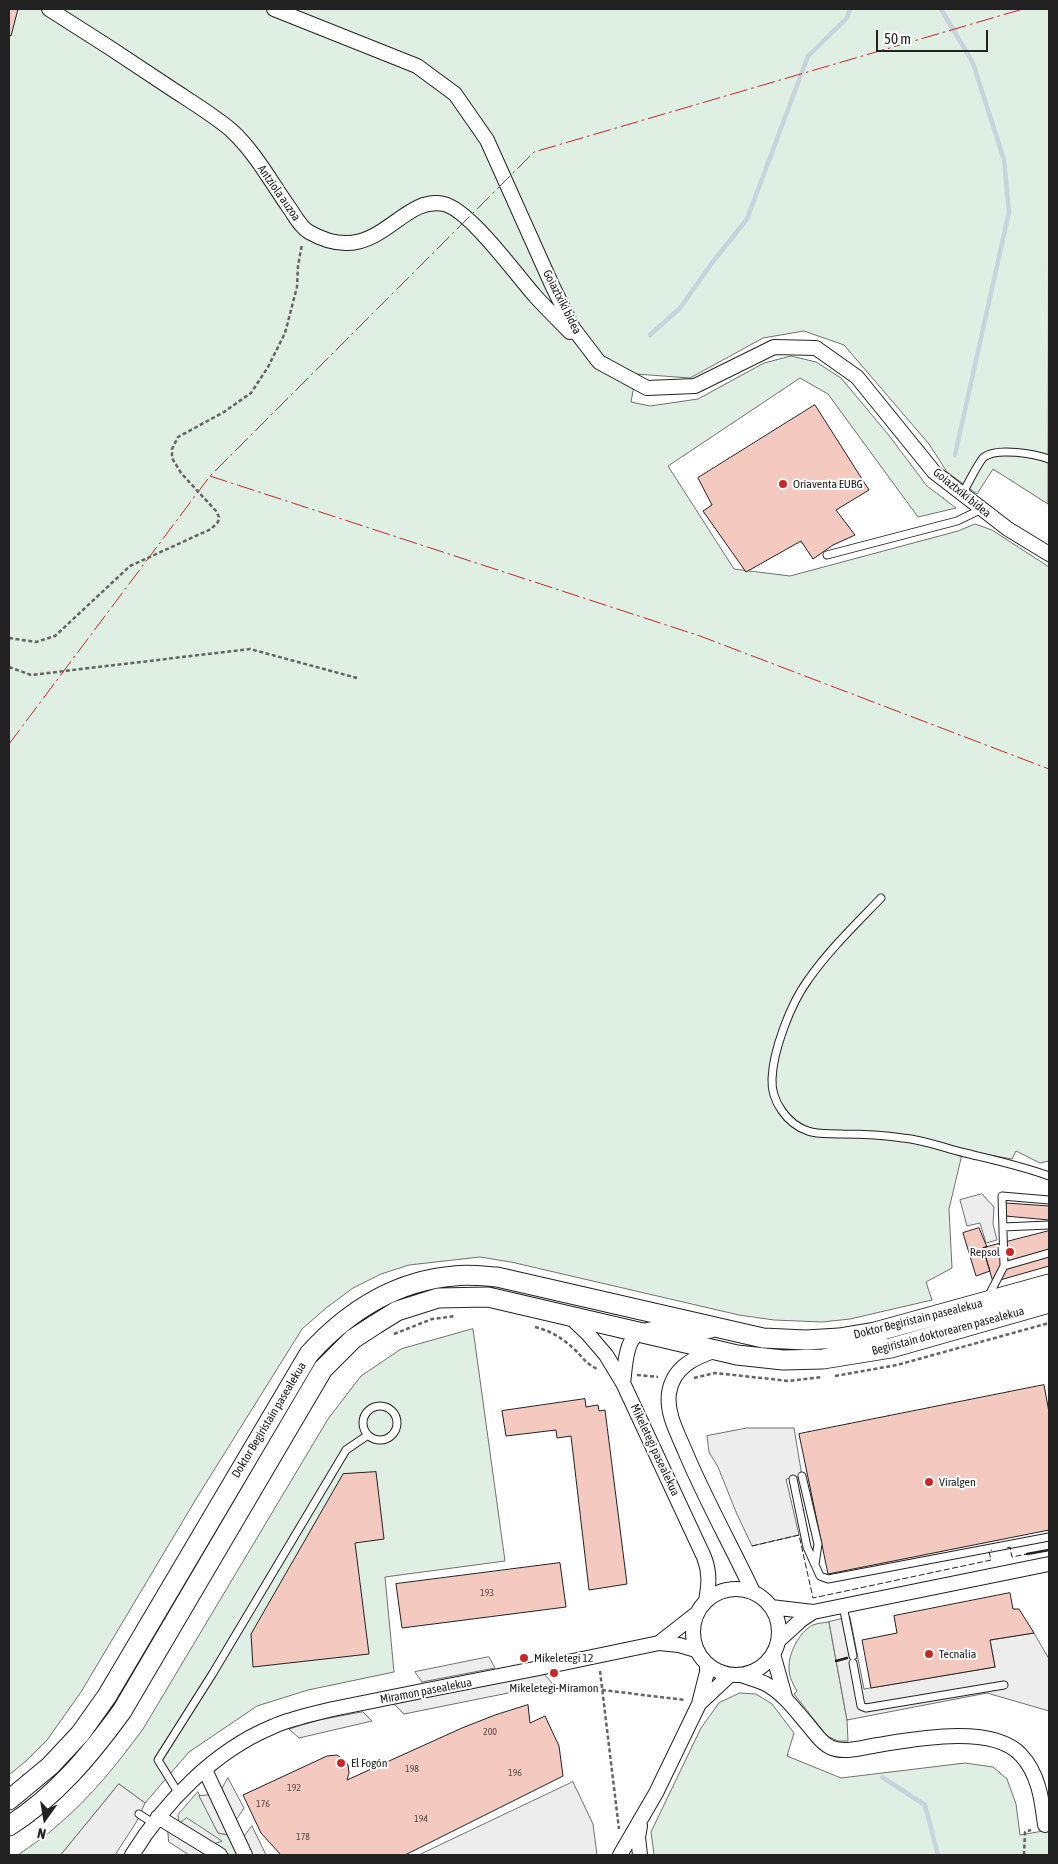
<!DOCTYPE html>
<html>
<head>
<meta charset="utf-8">
<style>
  body { margin:0 }
  #map { position:relative; width:1058px; height:1864px; overflow:hidden; background:#fff; font-family:"Asap Condensed",sans-serif }
  canvas { display:block }
  .frame { position:absolute; inset:0; border:10px solid #222; pointer-events:none }
  .north { position:absolute; left:20px; top:1794px; width:50px; height:50px; -webkit-text-stroke:4px #fff; paint-order:stroke; rotate:193deg; font-size:14px; font-weight:700; line-height:20px; text-align:center; color:#222 }
  .north::after { content:''; display:block; margin:auto; width:18px; height:22px; background:#222; clip-path:polygon(50% 0,100% 100%,50% 72%,0 100%) }
  .scale { position:absolute; left:876px; top:30px; width:112px; height:22px; box-sizing:border-box; border:2px solid #222; border-top:0; padding-left:6px; font-size:15px; line-height:18px; white-space:nowrap; color:#222; -webkit-text-stroke:4px #fff; paint-order:stroke }
</style>
</head>
<body>
<div id="map">
<canvas width="1058" height="1864"></canvas>
<div class="frame"></div>
<div class="north">N</div>
<div class="scale">50 m</div>
</div>
<script>
const ctx = document.querySelector('canvas').getContext('2d');
ctx.lineJoin = 'round';
function paint(path, color) { ctx.fillStyle = color; ctx.fill(path, 'evenodd'); }
function trace(path, color, width, dash) { ctx.strokeStyle = color; ctx.lineWidth = width; ctx.lineCap = dash ? 'butt' : 'round'; ctx.setLineDash(dash || []); ctx.stroke(path); }
function drawText(font, color, halo, rows, align = 'center') {
  ctx.font = font + ' "Asap Condensed",sans-serif'; ctx.lineWidth = 4; ctx.setLineDash([]); ctx.textBaseline = 'middle'; ctx.strokeStyle = halo; ctx.fillStyle = color; for (const [text, x, y, turn = 0] of rows) {
    ctx.save(); ctx.translate(x, y); ctx.rotate((+turn || 0) * Math.PI / 180); ctx.textAlign = isNaN(turn) ? turn : align; if (halo) ctx.strokeText(text, 0, 0); ctx.fillText(text, 0, 0); ctx.restore();
  }
}
const green = new Path2D(`
  M9 9H1049L1048 504 993 469 977 494 947 472 929 444 844 345 804 331 763 338 690 378 636 374 631 402 650 406 698 399 764 363 791 356 816 362 841 378 887 433 927 486 956 508 918 517 828 394 800 378 668 466 734 569 790 576 958 531 975 524 992 530 1049 567V1161L1040 1163 1016 1151 1012 1159 963 1150 949 1209 952 1268 926 1282 932 1300 850 1319 822 1322 774 1320 739 1315 511 1262 480 1257 409 1265 381 1274 353 1288 326 1308 302 1329 196 1499 81 1692 47 1740 27 1760 9 1775Z
  M473 1329 505 1561 385 1577 394 1672 308 1690 257 1706 189 1752 145 1803 119 1784 61 1855H18C32 1845 46 1836 58 1825 91 1797 118 1763 143 1729L328 1419 361 1376 401 1349Z
  M829 1622 847 1720 848 1741H838L827 1736 794 1694 797 1691C793 1684 789 1677 789 1669 788 1654 799 1632 813 1625 817 1623 824 1623 829 1622Z
  M740 1693 756 1694 772 1704 794 1733 787 1756 841 1778 965 1763 993 1767 1007 1779 1016 1804 1020 1835 1049 1830V1855H654L651 1832 701 1728 719 1703Z
  M198 1792 218 1833 229 1835 239 1855H230L214 1844 221 1841 179 1824 178 1815Z`);
const parking = new Path2D(`
  M982 1194 994 1207 993 1224 997 1240 986 1243 980 1223 967 1226 960 1200Z
  M747 1428H794L802 1476 786 1479 799 1535 752 1546 736 1512 718 1467 709 1452 707 1436Z
  M850 1617 864 1689 995 1667 990 1640 1034 1633 1049 1659V1711L987 1693 847 1720 829 1622Z
  M489 1657 495 1668 422 1682 415 1672Z
  M544 1674 553 1684 404 1714 394 1704Z
  M363 1712 372 1721 299 1738 289 1729 319 1720Z
  M228 1778 244 1808 236 1820 222 1789Z
  M573 1782 593 1824 597 1855H419Z
  M119 1784 145 1803 137 1821 115 1855H61Z
  M212 1795 229 1835 218 1833 199 1796Z
  M187 1818 222 1841 214 1844 179 1824Z
  M252 1826 266 1855H252L244 1837Z
  M168 1830 206 1855H189L169 1842Z`);
const stream = new Path2D(`
  M941 9 973 63 1004 160 1009 212 955 455
  M650 335 680 308 712 263 747 219 808 56 847 18 850 9
  M882 1777 925 1805 938 1855`);
const building = new Path2D(`
  M9 9H18L11 36 9 35Z
  M815 405 869 490 836 510 855 535 833 545 813 559 801 541 746 572 703 511 712 505 698 478Z
  M1006 1203 1049 1206V1220L1005 1216Z
  M979 1228 987 1247 983 1248 990 1271 976 1276 963 1233Z
  M1049 1231V1266L993 1282 983 1248Z
  M1044 1385 1049 1412V1530L828 1574 799 1434Z
  M585 1399 586 1407 598 1405 599 1411 605 1410 627 1584 589 1590 571 1436 557 1438 556 1430 506 1436 502 1411Z
  M376 1472 384 1539 355 1543 369 1654 253 1667 251 1634 343 1474Z
  M560 1563 566 1607 402 1628 396 1584Z
  M1010 1593 1013 1609H1019L1034 1633 990 1640 995 1667 871 1688 862 1640 897 1633 894 1616Z
  M528 1705 530 1723 545 1716 559 1746 563 1776 405 1855H281L261 1833 243 1795 327 1756 337 1755 344 1760 348 1765 349 1773 347 1780 462 1728 495 1715Z`);
const path = new Path2D(`
  M9 638 36 642 55 636 130 566 211 529 218 522 219 517 216 511 181 473 172 458V449L178 437 224 412 251 393 268 367 285 333 297 287 298 266 302 244
  M9 667 31 675 250 649 357 678
  M535 1327C549 1330 562 1338 573 1348 583 1357 584 1362 597 1369
  M394 1334 432 1319 456 1316
  M637 1375 658 1377
  M835 1376 897 1365 1049 1323
  M694 1378 715 1373 789 1381 822 1377
  M600 1671 619 1829
  M602 1690 685 1700
  M1024 1855 1025 1832 1031 1830`);
const service = new Path2D(`
  M962 494C967 486 979 461 984 457 997 447 1035 454 1049 459
  M827 555 957 521 982 509
  M881 898C856 924 829 950 808 980 791 1003 773 1050 772 1079 771 1101 787 1124 808 1131 818 1135 832 1133 842 1134 862 1134 883 1135 903 1138 925 1140 944 1148 965 1153 994 1160 1022 1166 1049 1176
  M1003 1227 1049 1225
  M1004 1266 1049 1253
  M988 1297 1004 1266 1002 1196 1049 1200
  M363 1423a17 17 0 1 1 34 0a17 17 0 1 1-34 0Z
  M802 1476 818 1544 815 1564
  M793 1479 807 1547 820 1576 828 1579 1049 1537
  M843 1606 853 1656
  M853 1663 861 1706 866 1708 1004 1685
  M179 1794 158 1760 213 1673 346 1450 368 1435
  M139 1814 153 1823`);
const minor = new Path2D(`
  M49 9C89 34 129 60 169 87 190 101 212 114 231 130 254 151 270 180 288 206 294 214 300 227 309 232 377 271 399 194 444 204 470 210 517 276 536 297 547 309 559 321 570 332
  M274 9 417 66 455 94 487 140 552 285 573 328 599 362 647 388 695 386 774 347 816 348 857 377 934 472 1008 529 1049 554
  M568 1315 588 1334 606 1355 623 1383 704 1557C710 1572 709 1584 706 1601
  M717 1350C695 1357 673 1367 669 1393 666 1413 678 1434 685 1451 705 1499 731 1545 753 1592
  M623 1383C625 1370 625 1351 632 1340 645 1319 689 1333 710 1331
  M693 1632a43 43 0 1 1 86 0a43 43 0 1 1-86 0Z
  M771 1607 813 1612 1049 1564
  M778 1641 801 1620 813 1612
  M659 1643 696 1614
  M773 1654 785 1697
  M741 1675C749 1678 758 1680 766 1684 784 1694 796 1711 809 1726 815 1733 821 1743 830 1747 844 1754 864 1747 878 1745 915 1739 993 1724 1021 1755 1039 1774 1042 1801 1045 1825
  M699 1704 730 1675
  M205 1770 245 1855
  M158 1817 220 1855
  M640 1826 638 1837 640 1855
  M132 1855C164 1803 214 1751 272 1727 291 1718 313 1714 333 1709 363 1703 393 1697 422 1691 501 1676 580 1660 659 1643L679 1645 696 1650
  M620 1855 656 1793 699 1704 707 1672V1664`);
const secondary = new Path2D(`
  M9 1800 50 1766 80 1734 107 1696 309 1354C348 1311 395 1281 454 1276 468 1274 483 1276 497 1277L763 1338 806 1340 839 1338 875 1332 1049 1284
  M9 1826C56 1796 90 1755 122 1711L323 1369 353 1339 376 1324 397 1311 438 1298 488 1297 737 1355 783 1360 823 1359 891 1348 1049 1303`);
const fence = new Path2D(`
  M752 1546 799 1535 813 1598 991 1560 989 1551 992 1550
  M1007 1548 1010 1547 1012 1557 1027 1554`);
const wall = new Path2D(`
  M1027 1554 1049 1550
  M836 1661 847 1658`);
const power = new Path2D(`
  M210 476 700 636 1049 769
  M9 744 210 476 534 152 1023 9`);
const markers = [
  [783,484,5,"#c62828"],
  [1010,1252,5,"#c62828"],
  [929,1482,5,"#c62828"],
  [929,1654,5,"#c62828"],
  [524,1658,5,"#c62828"],
  [554,1673,5,"#c62828"],
  [341,1763,5,"#c62828"]
];
const numberNames = [
  ["193",487,1593],
  ["200",490,1732],
  ["198",412,1769],
  ["196",515,1773],
  ["192",294,1788],
  ["176",263,1804],
  ["194",421,1819],
  ["178",303,1837]
];
const streetNames = [
  ["Antziola auzoa",279,193,55],
  ["Goiaztxiki bidea",562,302,63],
  ["Goiaztxiki bidea",962,493,39],
  ["Doktor Begiristain pasealekua",918,1319,-14],
  ["Begiristain doktorearen pasealekua",948,1331,-15],
  ["Doktor Begiristain pasealekua",269,1420,-59],
  ["Mikeletegi pasealekua",655,1450,65],
  ["Miramon pasealekua",426,1691,-11]
];
const poiNames = [
  ["Oriaventa EUBG",793,484],
  ["Repsol",1000,1252,"right"],
  ["Viralgen",939,1482],
  ["Tecnalia",939,1654],
  ["Mikeletegi 12",534,1658],
  ["Mikeletegi-Miramon",554,1688,"center"],
  ["El Fogón",351,1763]
];
paint(green, '#e0efe3');
trace(green, '#6f6f6f', 1);
paint(parking, '#ededed');
trace(parking, '#6f6f6f', 1);
trace(stream, '#c7d3dd', 4.5);
paint(building, '#f3c9c0');
trace(building, '#222', 1);
trace(service, '#222', 9);
trace(minor, '#222', 16);
trace(secondary, '#222', 21);
trace(path, '#646464', 2.5, [4, 2.5]);
trace(service, '#fff', 7);
trace(minor, '#fff', 14);
trace(secondary, '#fff', 19);
trace(fence, '#222', 1, [6, 2.5]);
trace(wall, '#222', 2.5);
trace(power, '#c62828', 1, [18, 4, 2.5, 4]);
for (const [x, y, r, color] of markers) { const dot = new Path2D(); dot.arc(x, y, r, 0, 2 * Math.PI); ctx.fillStyle = color; ctx.fill(dot); trace(dot, '#fff', 2); }
drawText('10px', '#564c4a', null, numberNames);
drawText('12px', '#222', '#fff', streetNames);
drawText('12px', '#222', '#fff', poiNames, 'left');
</script>
</body>
</html>
